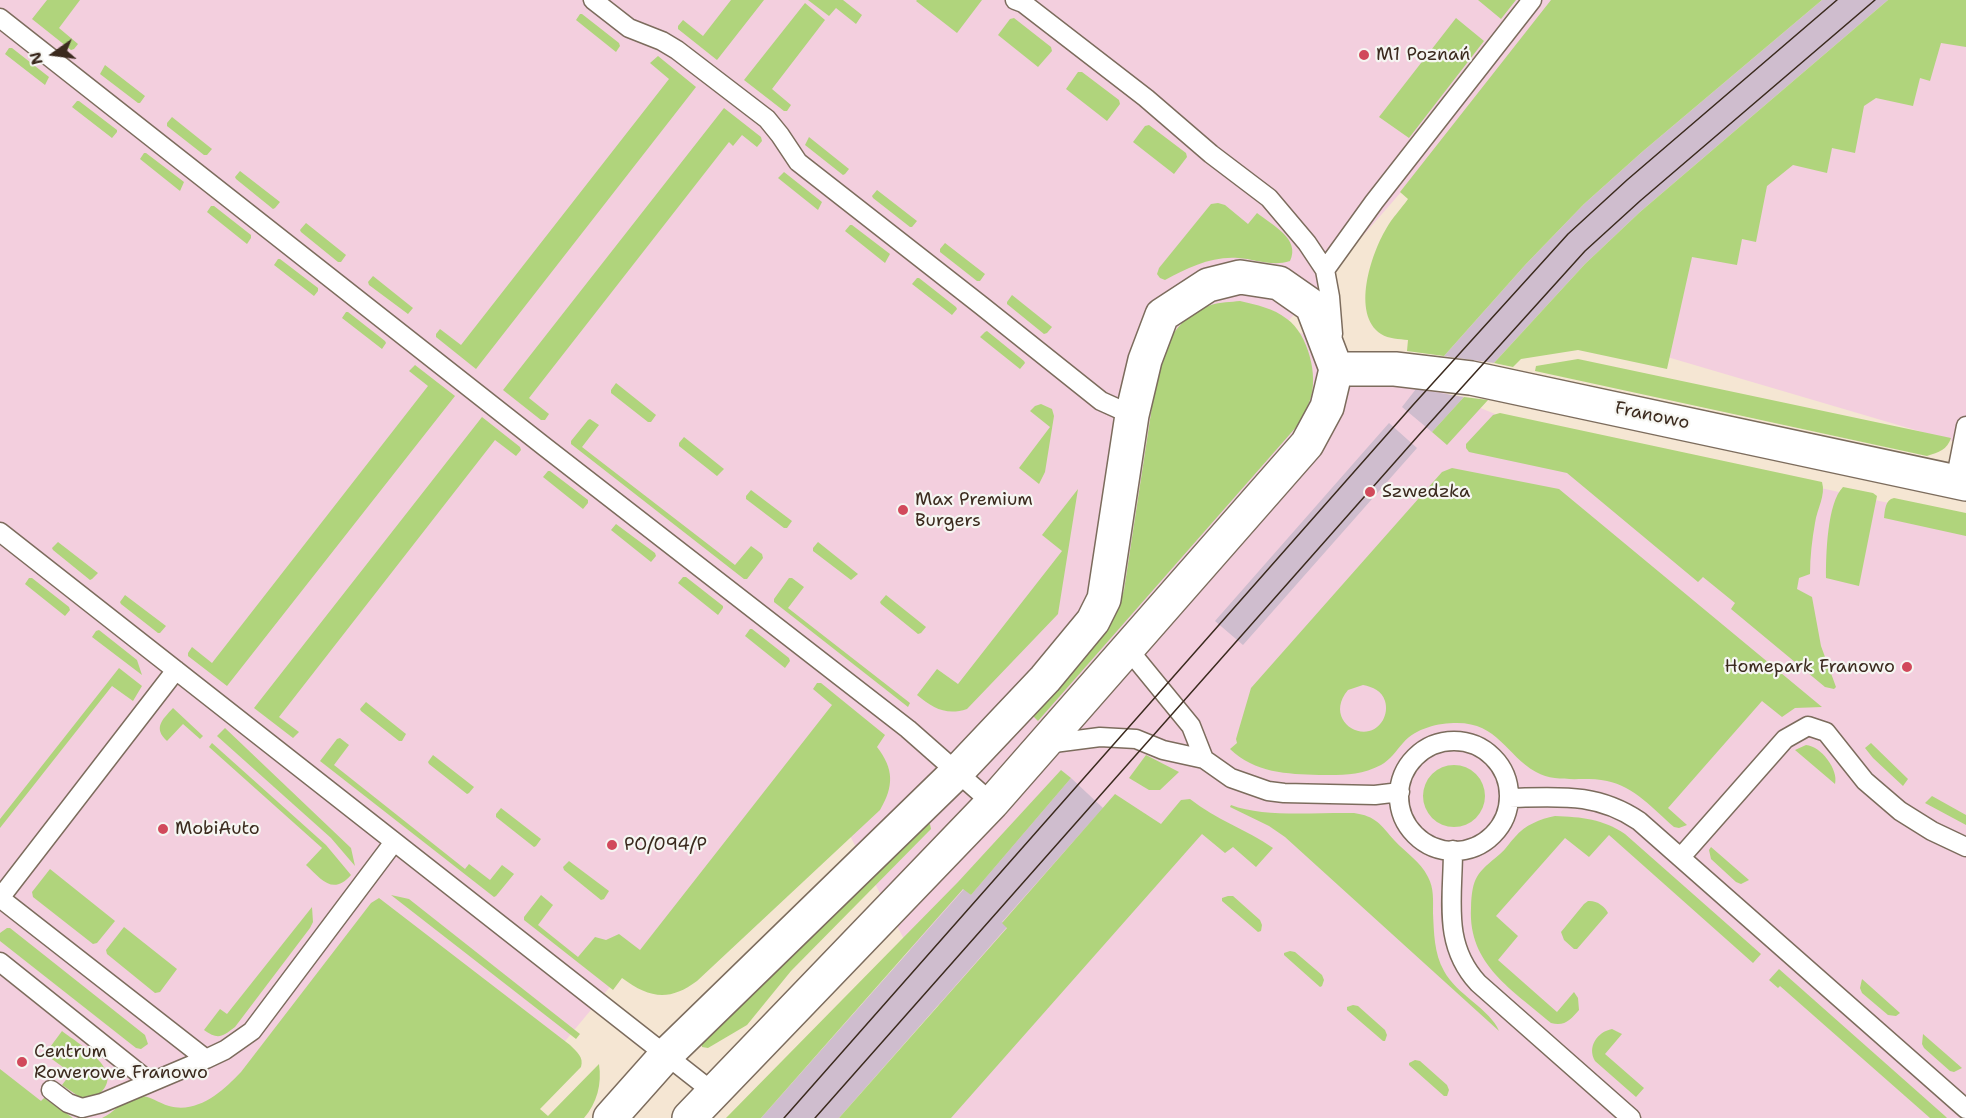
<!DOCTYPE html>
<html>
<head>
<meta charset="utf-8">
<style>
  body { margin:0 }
  #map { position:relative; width:1966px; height:1118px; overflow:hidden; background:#f5e6d3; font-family:"Shantell Sans",sans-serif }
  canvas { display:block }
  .north { position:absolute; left:24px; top:24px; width:60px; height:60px; -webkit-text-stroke:4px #f6f6f2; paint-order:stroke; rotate:256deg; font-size:16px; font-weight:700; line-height:24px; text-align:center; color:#3b2a1e }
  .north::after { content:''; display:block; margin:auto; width:21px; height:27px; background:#3b2a1e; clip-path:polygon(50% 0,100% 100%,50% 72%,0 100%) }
</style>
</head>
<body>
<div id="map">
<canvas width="1966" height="1118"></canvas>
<div class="north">N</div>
</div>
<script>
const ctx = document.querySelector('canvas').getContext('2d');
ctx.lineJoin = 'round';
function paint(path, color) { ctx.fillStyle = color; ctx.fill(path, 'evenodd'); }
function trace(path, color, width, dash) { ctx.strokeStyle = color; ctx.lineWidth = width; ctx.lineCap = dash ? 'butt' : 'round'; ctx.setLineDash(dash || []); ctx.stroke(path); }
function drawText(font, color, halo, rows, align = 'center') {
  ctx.font = font + ' "Shantell Sans",sans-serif'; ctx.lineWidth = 4.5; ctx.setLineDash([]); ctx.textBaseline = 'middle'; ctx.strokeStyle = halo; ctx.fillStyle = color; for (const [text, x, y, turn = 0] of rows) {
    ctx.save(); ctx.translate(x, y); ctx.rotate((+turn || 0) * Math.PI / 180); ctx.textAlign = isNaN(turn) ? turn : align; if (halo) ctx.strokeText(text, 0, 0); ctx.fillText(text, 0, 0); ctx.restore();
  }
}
const built = new Path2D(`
  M0 0H1569L1284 326 1507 419 1966 520V1118H879L953 1033 847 830 782 779 542 1069 494 1118H0Z
  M1966 13V445L1579 331Z`);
const industrial = new Path2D(`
  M1822 0H1888L1640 212 1585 264 1494 363 1444 356 1526 264 1584 204 1642 152Z
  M1416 389 1464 397 1432 432 1402 407Z
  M1389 423 1417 448 1243 645 1215 621Z
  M1071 778 1103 808 1002 922 1007 927 839 1118H761L964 889 971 895Z`);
const green = new Path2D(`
  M47 0H80L59 28 78 44 74 49 71 50 32 19Z
  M731 0H764L717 60 678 29V26L683 20 703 36Z
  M808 0H843L862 15 856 24 836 8 829 16Z
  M917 0H982L957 33 916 1Z
  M1478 0H1516L1501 19Z
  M1551 0H1822L1642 152 1584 204 1526 264 1444 356 1407 351 1408 340C1399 339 1389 339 1381 334 1351 314 1371 254 1386 229 1392 218 1401 209 1408 199L1400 192Z
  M1888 0H1966V47L1941 43 1930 81 1920 78 1913 106 1876 98 1864 106 1855 153 1832 148 1827 173 1793 165 1767 186 1756 242 1742 239 1737 265 1692 257 1667 369 1578 350 1521 359 1513 367 1494 363 1585 264 1640 212Z
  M805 3 825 20 772 89 791 105 787 111H784L744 80Z
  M580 14H582L619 43 620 46 616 52 576 20Z
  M1014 18 1051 47 1052 51 1038 67 998 35 1010 19Z
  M1456 18 1484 41 1409 138 1379 117Z
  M12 48 49 77 45 85 5 54 9 48Z
  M658 56 696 87 476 369 436 337V334L440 329 461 345 669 79 650 63Z
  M105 65 145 96 140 103H138L100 74Z
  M1078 72H1082L1119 100 1120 104 1107 121 1066 89Z
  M77 101H79L117 130V132L112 138 72 107Z
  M724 108 761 137 762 141 757 147 742 135 733 146 729 142 529 398 549 414 545 420H541L503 390Z
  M172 117 212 149 207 155H204L167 126V123Z
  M1149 125 1186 153 1187 157 1174 174 1133 142 1145 126Z
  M809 137 849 169 845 174 843 175 805 145Z
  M144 153H146L184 182 180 191 140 159Z
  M240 171 280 202 275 208 273 209 236 179 235 177Z
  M784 172 822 202 818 210 778 178Z
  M877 190 917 221 912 227H910L873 198 872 196Z
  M1218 203 1225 205 1248 224 1257 213C1272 225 1301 239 1290 261 1272 267 1255 259 1238 258 1211 256 1188 268 1165 280L1160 278 1157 274 1159 268 1211 204Z
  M211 206H214L251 235V238L247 244 207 212Z
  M306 223 346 255 341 262H338L301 232 300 230Z
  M850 225H852L890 254 885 263 845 231Z
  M945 243 985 274 980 281H977L940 252V249Z
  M278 259H280L318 288V291L314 296 274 265Z
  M373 276 413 308 408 314 369 285 368 282Z
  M917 278H919L956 307 957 309 952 315 912 284Z
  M1012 295 1052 327 1047 333 1044 334 1007 304V302Z
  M1240 301C1257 305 1273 308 1287 319 1308 334 1319 376 1310 400 1307 409 1302 417 1298 425L1038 721 1032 715 1102 634 1116 614 1124 590 1155 387C1162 349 1172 320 1211 305 1220 302 1231 302 1240 301Z
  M346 312H348L385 341 386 343 382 349 342 318Z
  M987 331 1024 361 1025 363 1020 369 980 337 985 332Z
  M1578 359 1951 438C1947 450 1939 452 1927 456L1535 371 1536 366Z
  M415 365 455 396 227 686 188 656V653L192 647 212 663 428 386 409 371Z
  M616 383 656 415 651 422H648L611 393V390Z
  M1464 397 1488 400 1447 445 1432 432Z
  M1041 404 1052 409 1054 416 1045 472 1039 484 1019 468 1050 427 1030 411 1035 406Z
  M1500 413 1822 482C1826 495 1817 509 1815 523 1812 540 1810 557 1810 574L1799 578 1797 589 1812 597 1821 646 1836 687 1834 689 1825 687 1731 609 1735 603 1703 577 1698 582 1567 473 1469 452 1466 448V444L1493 415Z
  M482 417 520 447 521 450 516 456 495 440 279 717 299 732 293 738 254 708Z
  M590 419 599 425 582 447 735 565 751 546 762 554 763 558 747 579H744L571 444V441L588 420Z
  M684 437 724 469 717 476 679 446V443Z
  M1452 468 1559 489 1822 707 1795 708 1782 717 1762 701 1668 808 1687 825 1679 828 1674 827C1654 810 1634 786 1607 781 1584 776 1558 784 1536 772 1506 755 1498 723 1457 723 1438 723 1416 728 1403 743 1396 751 1390 760 1381 765 1360 776 1342 775 1319 775 1287 774 1255 773 1230 749L1237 743 1236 739 1251 688 1442 472ZM1363 685C1373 687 1382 691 1385 701 1387 708 1386 714 1383 720 1367 748 1322 721 1348 690Z
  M548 471H550L588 500V503L583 509 543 477Z
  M1843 487 1873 493 1877 496 1859 586 1826 578C1826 555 1827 503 1843 487Z
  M1078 489 1058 614 967 709C946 716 933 708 917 695L937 669 958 684 1062 551 1042 535Z
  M751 490 792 521 787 528H784L746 499V496Z
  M1894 498 1966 513V536L1884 518C1885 510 1885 500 1894 498Z
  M616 524 655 553 656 556 651 562 611 530Z
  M58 542 98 573 92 579 90 580 53 550 52 548Z
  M818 542 858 574 851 580 813 551V548Z
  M683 577H686L723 606V608L718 615 678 583Z
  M29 578H32L69 607 70 610 65 616 25 584Z
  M789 578H792L804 587 788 608 910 703 908 707 774 602V599Z
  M125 595 166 626 160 633H158L121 604 120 602Z
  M886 595 926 627 921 633 918 634 881 604 880 602Z
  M750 629H752L789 658 790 661 785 668 745 636Z
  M99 630 137 660 142 675 92 637 96 631Z
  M119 668 142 686 133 701 112 686 0 828V819Z
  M817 683H821L885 735 877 747C894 769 894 786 880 810L697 981C669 1002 649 998 622 978L613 990 524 920V917L541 895 553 905 538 925 578 957 595 937 606 940 619 934 640 950 832 705 813 689Z
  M366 702 406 734 402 741H399L361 711 360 709Z
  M173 708 203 736 200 739 183 724 167 741C153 728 162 720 173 708Z
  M225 728 351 848 355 866 331 838 217 736Z
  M340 738 349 745 334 765 465 869 469 864 490 880 502 865 514 874 496 896 494 897 320 761 337 739Z
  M212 743 326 845 351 875C333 896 321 879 306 865L322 848 209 747Z
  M1871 743 1908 779 1903 786 1873 758 1865 748Z
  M1806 745C1821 746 1839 770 1835 784L1795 750Z
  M433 755 474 787 469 793 467 794 429 764 428 762Z
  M1146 755 1179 772 1160 790H1149L1129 778Z
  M1423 796a31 31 0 1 1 62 0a31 31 0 1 1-62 0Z
  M1061 770 1071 778 971 895 963 889 761 1118H726L958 882Z
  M1115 794 1161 824 1181 800 1190 799C1216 820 1246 829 1273 848L1256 867 1233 847 1225 853 1202 834 951 1118H839L1007 928 1002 923Z
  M1932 796 1966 815V825L1925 803Z
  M1231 805C1264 818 1318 812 1354 813 1376 816 1381 825 1394 840 1406 853 1420 861 1428 877 1434 888 1433 900 1433 913 1434 933 1434 953 1444 971 1456 994 1491 1010 1499 1031L1285 837 1269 826 1230 807Z
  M501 808 541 839 536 846 534 847 496 817V814Z
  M1555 816C1582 817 1603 819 1625 834L1761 954 1753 963 1609 835 1589 857 1565 838 1496 916 1518 936 1498 960 1557 1012 1574 992 1578 998 1579 1010C1571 1019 1565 1027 1551 1023 1513 990 1468 965 1471 908 1472 877 1477 873 1500 854 1506 849 1510 842 1515 837 1525 825 1540 819 1555 816Z
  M930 824 931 829 791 971 747 1025 708 1048 702 1047V1041L817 927 927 825Z
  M1711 847 1749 880 1741 884 1736 882 1711 859 1709 850Z
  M569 861 609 891 604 899 601 900 564 870 563 867Z
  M50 869 115 921 97 943 93 944 33 897 32 892Z
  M391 895 409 899 580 1034 576 1039Z
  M1228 896H1233L1260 920 1262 925 1261 931 1258 932 1222 901V898Z
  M379 898 570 1045C577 1052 584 1057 581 1067L540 1109 548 1116 599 1064C602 1084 597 1103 584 1118H102C114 1113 121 1101 133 1097 147 1093 156 1102 169 1106 198 1114 223 1091 241 1072L371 903Z
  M1588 901C1596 900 1605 906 1608 913L1577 949H1574L1564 940 1561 932 1584 904Z
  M312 907 313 922 310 928 235 1027C222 1037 218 1040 204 1030L220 1009 227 1014Z
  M124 927 177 969 160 992 155 993 107 954 106 950Z
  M7 928H10L145 1035 148 1044 141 1049 136 1048 0 941V933Z
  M1290 951 1295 952 1322 975 1324 980 1322 986 1320 987 1284 955V953Z
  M1779 969 1945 1116 1947 1118H1930L1780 986 1778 988 1769 980Z
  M1862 979 1900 1013 1896 1016 1888 1015 1862 993 1860 988Z
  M1353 1005 1358 1006 1385 1030 1387 1035 1385 1041H1383L1347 1010V1007Z
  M1612 1029 1622 1034 1605 1054 1644 1088 1636 1097 1595 1061C1587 1047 1597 1032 1612 1029Z
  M62 1031C81 1046 131 1073 95 1097L81 1098 62 1085 71 1073 45 1054Z
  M1923 1034 1962 1068 1954 1072 1950 1071 1924 1048 1922 1044Z
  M1415 1060 1420 1061 1447 1085 1449 1090 1447 1096H1444L1409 1065V1063Z
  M0 1069 41 1101 44 1098 73 1118H0Z`);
const lane = new Path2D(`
  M593 0 629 28 662 41 677 50 767 119 780 135 798 162 982 306 1101 401 1132 415
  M1015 0 1023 3 1146 98 1211 154 1269 198 1307 243 1325 270 1330 297 1333 334
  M0 18 545 447 908 729 992 803
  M1325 270 1374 202 1532 0
  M1955 482 1966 426
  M0 532 713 1092
  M1130 646 1137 660 1191 726 1204 759
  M176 670 0 898 206 1059
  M1399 796a55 55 0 1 1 110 0a55 55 0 1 1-110 0Z
  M1046 744 1100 737 1136 739 1163 750 1204 759 1231 778 1268 791 1284 793 1375 795 1400 792
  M1509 798C1558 797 1596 792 1639 821L1966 1109
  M1453 850C1453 899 1442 944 1478 983L1631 1118
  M1681 857 1785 739 1808 726 1826 732 1865 781 1900 811 1932 831 1966 847
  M0 962 150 1082
  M51 1090 68 1103 82 1108 102 1103 206 1059 225 1050 252 1031 394 842`);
const street = new Path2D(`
  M1336 369H1395L1471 378 1966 484
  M610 1118 666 1055 957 772 1045 679 1093 621 1104 599 1132 415 1145 360 1162 315 1208 285 1240 277 1279 283 1312 306 1336 369 1327 407 1307 444 992 803 689 1118`);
const tram = new Path2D(`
  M784 1118 1413 405 1568 234 1627 180 1837 0
  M815 1118 1418 436 1585 251 1640 201 1875 0`);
const markers = [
  [1364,55,6,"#d1495b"],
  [1370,492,6,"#d1495b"],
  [903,510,6,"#d1495b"],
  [1907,667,6,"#d1495b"],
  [163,829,6,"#d1495b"],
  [612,845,6,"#d1495b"],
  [22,1062,6,"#d1495b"]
];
const poiNames = [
  ["M1 Poznań",1376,55],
  ["Szwedzka",1382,492],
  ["Max Premium",915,500],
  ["Burgers",915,521],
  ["Homepark Franowo",1895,667,"right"],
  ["MobiAuto",175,829],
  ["PO/094/P",624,845],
  ["Centrum",34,1052],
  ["Rowerowe Franowo",34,1073]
];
const streetNames = [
  ["Franowo",1652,416,12]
];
paint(built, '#f3cfde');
paint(industrial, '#cfbdce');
paint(green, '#b0d47c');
trace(lane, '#7c6c5d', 21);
trace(street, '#7c6c5d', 36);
trace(lane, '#fff', 18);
trace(street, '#fff', 33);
trace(tram, '#3b2a1e', 1.5);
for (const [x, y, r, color] of markers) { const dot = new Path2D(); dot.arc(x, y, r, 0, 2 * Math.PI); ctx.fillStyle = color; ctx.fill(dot); trace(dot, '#f6f6f2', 2); }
drawText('18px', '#3b2a1e', '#f6f6f2', poiNames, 'left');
drawText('18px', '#3b2a1e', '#f6f6f2', streetNames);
</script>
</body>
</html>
